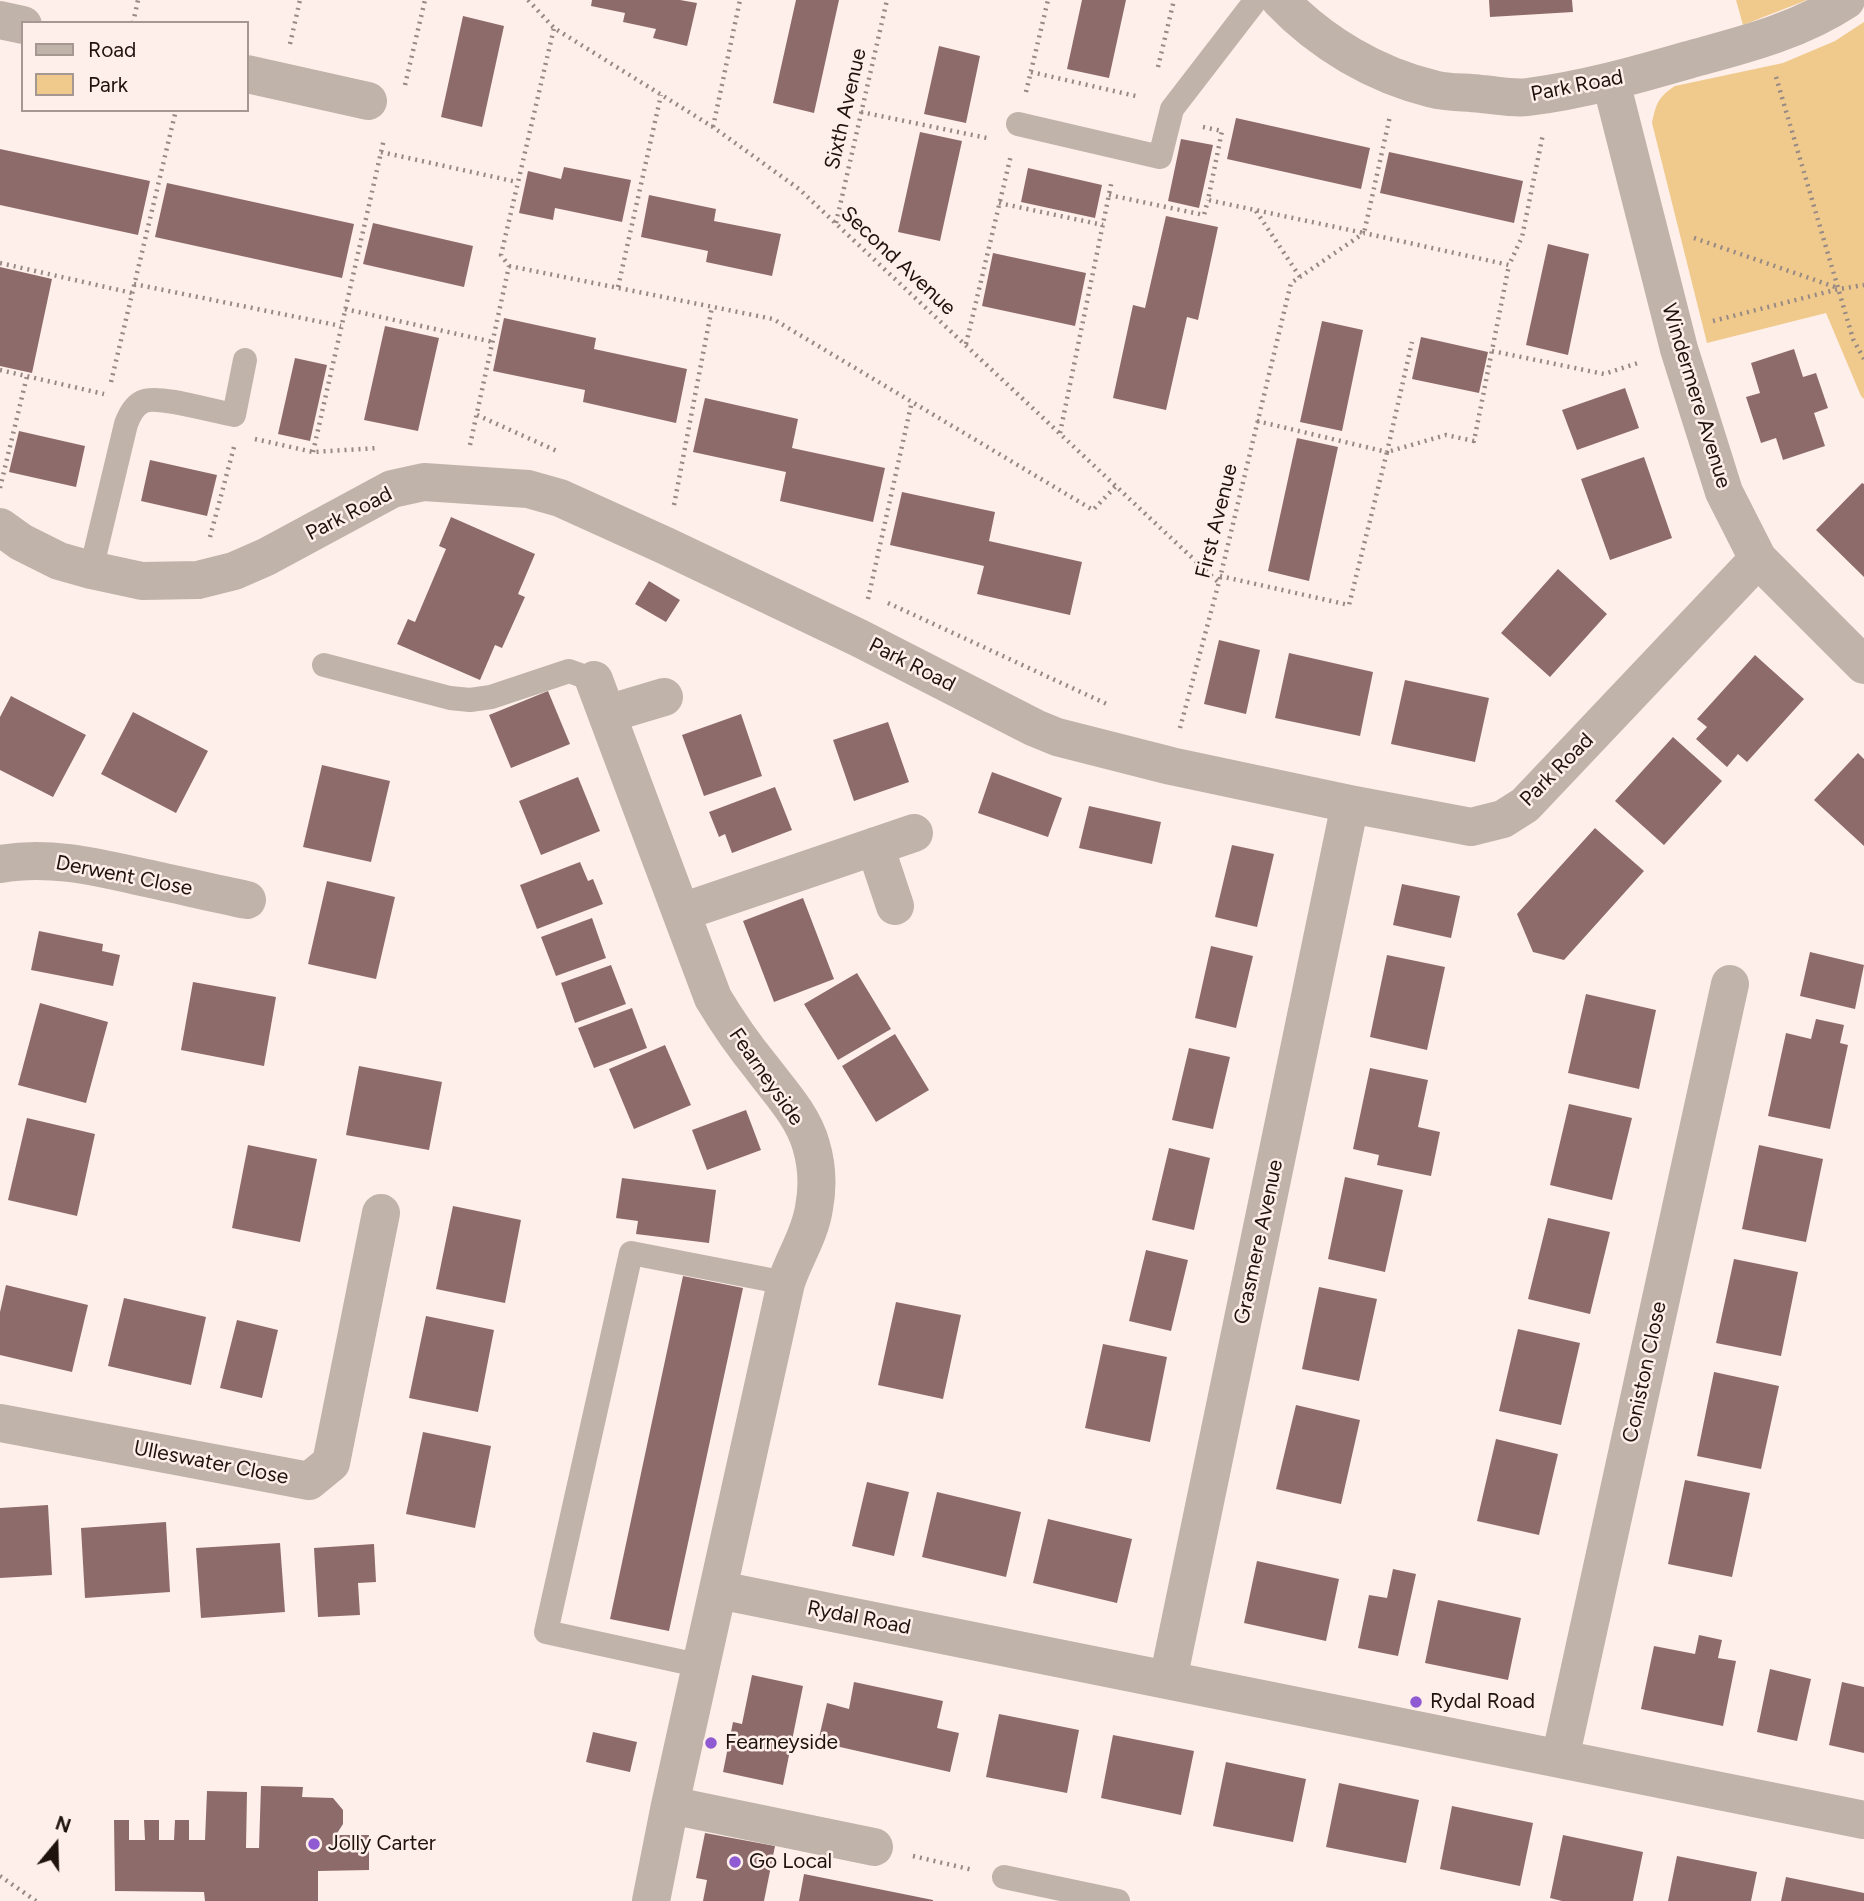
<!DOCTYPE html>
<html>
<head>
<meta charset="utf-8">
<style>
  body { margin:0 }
  #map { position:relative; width:1864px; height:1901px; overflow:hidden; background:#feefea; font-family:Figtree,sans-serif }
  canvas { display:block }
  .legend { position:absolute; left:21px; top:21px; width:228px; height:91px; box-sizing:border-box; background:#feefea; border:2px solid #a59792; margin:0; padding:9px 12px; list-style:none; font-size:21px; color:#1f130e }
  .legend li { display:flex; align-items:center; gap:14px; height:35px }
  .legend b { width:35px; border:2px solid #a59792 }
  .north { position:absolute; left:21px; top:1810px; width:70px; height:70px; -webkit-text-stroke:5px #feefea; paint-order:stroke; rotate:19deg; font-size:19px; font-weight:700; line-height:28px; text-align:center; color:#1f130e }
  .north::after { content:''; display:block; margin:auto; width:24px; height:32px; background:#1f130e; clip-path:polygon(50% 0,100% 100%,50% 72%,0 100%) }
</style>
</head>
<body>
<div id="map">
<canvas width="1864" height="1901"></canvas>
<ul class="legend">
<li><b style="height:9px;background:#c0b3aa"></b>Road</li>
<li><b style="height:19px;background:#f0ca8d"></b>Park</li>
</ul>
<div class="north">N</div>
</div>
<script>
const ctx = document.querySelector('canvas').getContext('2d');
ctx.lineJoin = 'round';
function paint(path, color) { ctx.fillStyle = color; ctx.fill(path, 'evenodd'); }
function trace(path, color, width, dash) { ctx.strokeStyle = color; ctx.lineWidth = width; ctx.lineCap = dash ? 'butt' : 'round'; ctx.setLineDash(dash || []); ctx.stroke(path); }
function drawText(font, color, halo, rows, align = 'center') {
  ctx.font = font + ' Figtree,sans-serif'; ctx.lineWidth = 5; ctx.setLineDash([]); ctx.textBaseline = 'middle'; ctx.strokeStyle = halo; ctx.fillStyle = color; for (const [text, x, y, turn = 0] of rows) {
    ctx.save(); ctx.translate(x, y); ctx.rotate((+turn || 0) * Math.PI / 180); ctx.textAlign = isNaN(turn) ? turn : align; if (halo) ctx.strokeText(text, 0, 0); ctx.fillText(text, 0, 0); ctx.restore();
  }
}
const green = new Path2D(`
  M1736 0H1807L1743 25Z
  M1864 22V399L1861 396 1826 313 1707 343 1652 123C1656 104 1658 97 1675 86L1783 63 1835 41Z`);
const building = new Path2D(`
  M592 0H680L697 3 687 46 653 38 656 29 623 22 625 13 591 6Z
  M796 0H839L814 113 773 103Z
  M1082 0H1126L1109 78 1067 69Z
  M1489 0H1572L1573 12 1490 17Z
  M463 16 504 26 482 127 441 117Z
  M939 46 980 56 966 123 924 114Z
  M1236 118 1370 148 1361 189 1227 159Z
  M920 132 962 141 940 241 898 232Z
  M1181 139 1213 145 1199 208 1168 201Z
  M0 149 150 181 138 235 0 205Z
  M1389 152 1523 181 1514 223 1380 193Z
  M564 167 631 180 622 222 555 208 553 220 519 213 528 171 561 179Z
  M1028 168 1102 185 1095 218 1021 202Z
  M167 183 354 224 342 278 155 237Z
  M649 195 716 209 714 221 781 234 772 276 706 262 708 251 641 237Z
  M1166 216 1218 227 1198 320 1187 317 1166 410 1113 398 1133 305 1145 308Z
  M373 223 473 246 464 287 363 264Z
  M1548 244 1589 254 1568 355 1526 345Z
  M993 253 1086 273 1075 326 982 306Z
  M0 267 52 279 32 373 0 366Z
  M504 318 596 338 594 349 687 369 676 423 583 402 585 390 493 371Z
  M1322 321 1363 330 1342 431 1300 422Z
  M385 326 439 338 418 431 364 420Z
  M1421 337 1488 352 1479 393 1412 379Z
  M1794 349 1803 377 1816 373 1828 408 1814 413 1825 446 1783 460 1776 438 1761 443 1746 397 1760 393 1751 363Z
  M295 358 327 365 310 441 278 434Z
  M1625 388 1639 428 1577 450 1562 410Z
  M705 398 798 419 792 448 885 468 873 522 780 501 786 472 693 452Z
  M19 431 85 446 76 487 9 472Z
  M1297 438 1338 447 1309 581 1268 571Z
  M1644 457 1672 538 1610 560 1581 479Z
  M150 460 217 475 207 516 141 501Z
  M1862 483 1864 484V577L1816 530Z
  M902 492 995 512 989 541 1082 562 1070 615 977 594 984 566 890 545Z
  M451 517 535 554 518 594 525 597 502 648 495 645 480 680 397 644 408 619 415 622 446 549 439 546Z
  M1558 569 1607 614 1550 677 1501 633Z
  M649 581 680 600 666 622 635 604Z
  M1219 640 1260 650 1246 714 1204 704Z
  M1289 653 1373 672 1360 736 1275 718Z
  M1755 655 1804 699 1747 762 1738 754 1727 767 1696 739 1707 727 1697 719Z
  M1405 680 1489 698 1475 762 1391 744Z
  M548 691 570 744 511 768 489 715Z
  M11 696 86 735 53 797 0 770V717Z
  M133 712 208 751 176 813 101 774Z
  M741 714 762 776 704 796 682 735Z
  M888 722 909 782 854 801 833 740Z
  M1673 737 1722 781 1664 845 1615 801Z
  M1858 753 1864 759V846L1814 800Z
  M322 765 390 781 371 862 303 847Z
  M992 772 1062 798 1048 837 978 813Z
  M578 777 600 831 541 855 519 801Z
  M775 787 792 830 732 853 725 834 719 837 709 812Z
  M1089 806 1161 822 1152 864 1079 848Z
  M1595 828 1644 871 1564 960 1533 952 1517 914Z
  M1232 845 1274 854 1257 927 1215 917Z
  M580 862 588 881 593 879 603 904 537 929 520 885Z
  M327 881 395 897 376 979 308 964Z
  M1402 884 1460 896 1451 938 1393 925Z
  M803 898 834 979 774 1002 743 921Z
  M592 918 606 958 556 976 541 937Z
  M39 931 103 944 102 951 120 955 113 986 31 970Z
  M1211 946 1253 956 1236 1028 1195 1018Z
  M1810 952 1864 965 1855 1009 1800 996Z
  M1387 955 1445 967 1427 1050 1370 1037Z
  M611 965 626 1004 575 1023 561 983Z
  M857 973 891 1029 838 1060 804 1004Z
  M193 982 276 997 264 1066 181 1050Z
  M1586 994 1656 1010 1639 1089 1568 1073Z
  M40 1003 108 1022 86 1103 18 1085Z
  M632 1008 647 1048 594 1068 578 1028Z
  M1816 1019 1844 1025 1840 1043 1848 1045 1830 1129 1768 1116 1786 1033 1811 1039Z
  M895 1034 929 1090 876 1122 842 1066Z
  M665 1045 691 1105 634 1129 609 1069Z
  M1189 1048 1230 1057 1213 1129 1172 1120Z
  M359 1066 442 1082 429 1150 346 1135Z
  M1370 1068 1428 1080 1418 1127 1440 1132 1431 1176 1377 1165 1379 1155 1353 1149Z
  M1569 1104 1632 1118 1612 1200 1550 1185Z
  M746 1110 761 1150 707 1170 692 1130Z
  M27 1118 95 1134 77 1216 8 1200Z
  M248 1145 317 1159 300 1242 232 1228Z
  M1759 1145 1823 1159 1806 1242 1742 1229Z
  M1169 1148 1210 1158 1194 1230 1152 1220Z
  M1345 1177 1403 1190 1385 1272 1328 1259Z
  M622 1178 716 1190 709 1243 636 1234 638 1221 616 1218Z
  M453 1206 521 1220 505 1303 436 1289Z
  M1548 1218 1610 1232 1590 1314 1528 1299Z
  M1146 1250 1188 1260 1171 1331 1129 1321Z
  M1734 1259 1798 1272 1781 1356 1716 1343Z
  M683 1276 743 1288 669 1631 610 1619Z
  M6 1285 88 1305 72 1372 0 1355V1312Z
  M1319 1287 1377 1299 1359 1381 1302 1369Z
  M124 1298 206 1317 191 1385 108 1366Z
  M896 1302 961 1315 943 1399 878 1385Z
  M426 1316 494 1330 478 1412 409 1398Z
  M237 1320 278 1330 262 1398 220 1388Z
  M1518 1329 1580 1343 1561 1425 1499 1411Z
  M1103 1344 1167 1357 1150 1442 1085 1428Z
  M1714 1372 1779 1386 1761 1469 1697 1456Z
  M1296 1405 1360 1420 1341 1504 1276 1489Z
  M423 1432 491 1446 475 1528 406 1514Z
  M1496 1439 1558 1454 1539 1535 1477 1521Z
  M1685 1480 1750 1493 1732 1577 1668 1564Z
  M867 1482 909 1492 894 1556 852 1546Z
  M937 1492 1021 1512 1006 1577 922 1557Z
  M48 1505 52 1575 0 1578V1508Z
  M1048 1519 1132 1539 1117 1603 1033 1583Z
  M166 1522 170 1592 85 1598 81 1528Z
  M280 1543 285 1612 201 1618 196 1548Z
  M374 1544 376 1582 358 1583 360 1615 318 1617 314 1548Z
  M1257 1561 1339 1579 1326 1641 1244 1623Z
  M1393 1569 1416 1574 1398 1656 1358 1648 1369 1595 1387 1598Z
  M1438 1600 1521 1618 1508 1680 1425 1663Z
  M1699 1635 1722 1640 1718 1658 1736 1661 1723 1726 1641 1709 1654 1646 1695 1654Z
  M1770 1669 1811 1679 1797 1741 1757 1732Z
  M752 1675 803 1686 783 1785 723 1772 733 1722 742 1724Z
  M854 1682 943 1701 937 1728 959 1733 950 1772 818 1742 827 1703 849 1709Z
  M1842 1682 1864 1687V1753L1829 1745Z
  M999 1714 1079 1730 1067 1793 986 1777Z
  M593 1732 637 1742 630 1772 586 1762Z
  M1113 1735 1194 1751 1181 1815 1101 1798Z
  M1226 1762 1306 1779 1293 1842 1213 1826Z
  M1339 1783 1419 1800 1406 1863 1326 1847Z
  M261 1786 303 1787 302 1797 333 1798 343 1810V1824L336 1835H369V1870L318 1871V1901H205L204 1892 115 1891 114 1820H129V1840H145L144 1820H159V1840H174L175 1820H189V1840H205L207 1791 247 1792 246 1848H259Z
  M1452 1806 1533 1823 1520 1886 1440 1869Z
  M705 1833 775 1846 764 1901H703L707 1880 696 1878Z
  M1563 1835 1643 1852 1633 1901H1562L1550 1898Z
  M1677 1856 1757 1872 1751 1901H1668Z
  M804 1874 933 1900V1901H799Z
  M1786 1877 1864 1893V1901H1781Z`);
const path = new Path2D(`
  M528 0 554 28 713 127 799 189 1218 582
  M133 23 138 0
  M290 44 300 0
  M1158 67 1174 0
  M1031 72 1140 97
  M1776 77 1853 339 1864 359
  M405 85 425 0
  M1026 92 1048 0
  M861 112 987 138
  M713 127 740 0
  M1203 127 1222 131 1208 200 1364 233 1390 116
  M381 152 517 182
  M1109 195 1204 215 1208 200
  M999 203 1103 225
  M1256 211 1300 277
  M836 223 887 0
  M1694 238 1838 288
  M0 263 132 293
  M509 266 773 319 1093 510 1116 486
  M134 284 341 326
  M618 287 661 95
  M345 309 493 342
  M1713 321 1839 289 1864 285
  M966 344 1011 155
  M1492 351 1604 374 1641 362
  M0 370 104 394
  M111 382 176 110
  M477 415 559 452
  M1257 421 1387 452 1412 342
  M1060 433 1112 180
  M255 439 313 452 378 448
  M470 445 509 266 501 255 554 28
  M313 452 384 139
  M0 488 27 376
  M674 505 712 307
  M210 537 234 447
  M1220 576 1349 605 1387 452 1446 435 1474 441 1509 265
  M868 599 912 401
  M888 603 1109 705
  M1180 728 1219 582 1291 283 1364 233 1509 265 1522 237 1543 134
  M913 1856 973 1870
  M0 1876 36 1901`);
const lane = new Path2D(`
  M1018 124 1160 157 1172 109 1256 0
  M91 570 126 424C129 416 134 406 142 402 157 394 215 412 234 415L245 360
  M324 665 450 698 470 700 491 697 569 671 594 680
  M702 1666 546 1632 631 1253 786 1283
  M1004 1877 1118 1901`);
const street = new Path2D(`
  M1280 0C1321 43 1375 75 1433 89 1448 93 1465 92 1481 94 1496 95 1513 99 1528 97 1583 90 1636 75 1688 60 1743 45 1797 32 1846 0
  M0 20 23 25
  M247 74 368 101
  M1611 82 1679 349 1724 492 1758 559 1864 665
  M0 527 21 542 59 561 91 570 142 581 198 580 234 571 266 557 392 489 424 482 528 489 560 498 666 546 859 638 1035 728 1057 737 1171 766 1350 804 1471 827 1503 819 1525 805 1758 559
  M594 680 713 998C728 1023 744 1046 762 1068 780 1092 803 1116 811 1145 817 1165 818 1187 814 1208 810 1235 794 1258 786 1283L670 1805 651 1901
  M607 714 664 697
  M875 846 895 906
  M0 864C49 855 97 867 146 878 179 885 213 893 247 900
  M682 912 914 833
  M0 1423 309 1481 331 1463 381 1213
  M719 1590 1864 1820
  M1168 1680 1350 804
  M1560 1759 1730 984
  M670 1805 874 1847`);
const markers = [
  [1416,1702,7,"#905ad2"],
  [711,1743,7,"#905ad2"],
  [314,1844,7,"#905ad2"],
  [735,1862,7,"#905ad2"]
];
const streetNames = [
  ["Park Road",1577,86,-11],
  ["Sixth Avenue",846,109,-77],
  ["Second Avenue",898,261,43],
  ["Windermere Avenue",1696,396,73],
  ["Park Road",349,514,-27],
  ["First Avenue",1217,521,-76],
  ["Park Road",912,665,27],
  ["Park Road",1557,770,-45],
  ["Derwent Close",124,876,11],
  ["Fearneyside",766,1077,55],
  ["Grasmere Avenue",1259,1242,-78],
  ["Coniston Close",1645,1372,-78],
  ["Ulleswater Close",211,1463,11],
  ["Rydal Road",859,1618,11]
];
const poiNames = [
  ["Rydal Road",1430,1702],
  ["Fearneyside",725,1743],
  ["Jolly Carter",328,1844],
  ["Go Local",749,1862]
];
paint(green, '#f0ca8d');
paint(building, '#8e6b6b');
trace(path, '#978984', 4.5, [2, 5]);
trace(lane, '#c0b3aa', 24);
trace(street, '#c0b3aa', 38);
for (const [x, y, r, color] of markers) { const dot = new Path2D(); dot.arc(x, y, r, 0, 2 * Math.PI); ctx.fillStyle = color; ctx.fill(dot); trace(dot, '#feefea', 2.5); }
drawText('21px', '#1f130e', '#feefea', streetNames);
drawText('21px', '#1f130e', '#feefea', poiNames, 'left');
</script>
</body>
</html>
